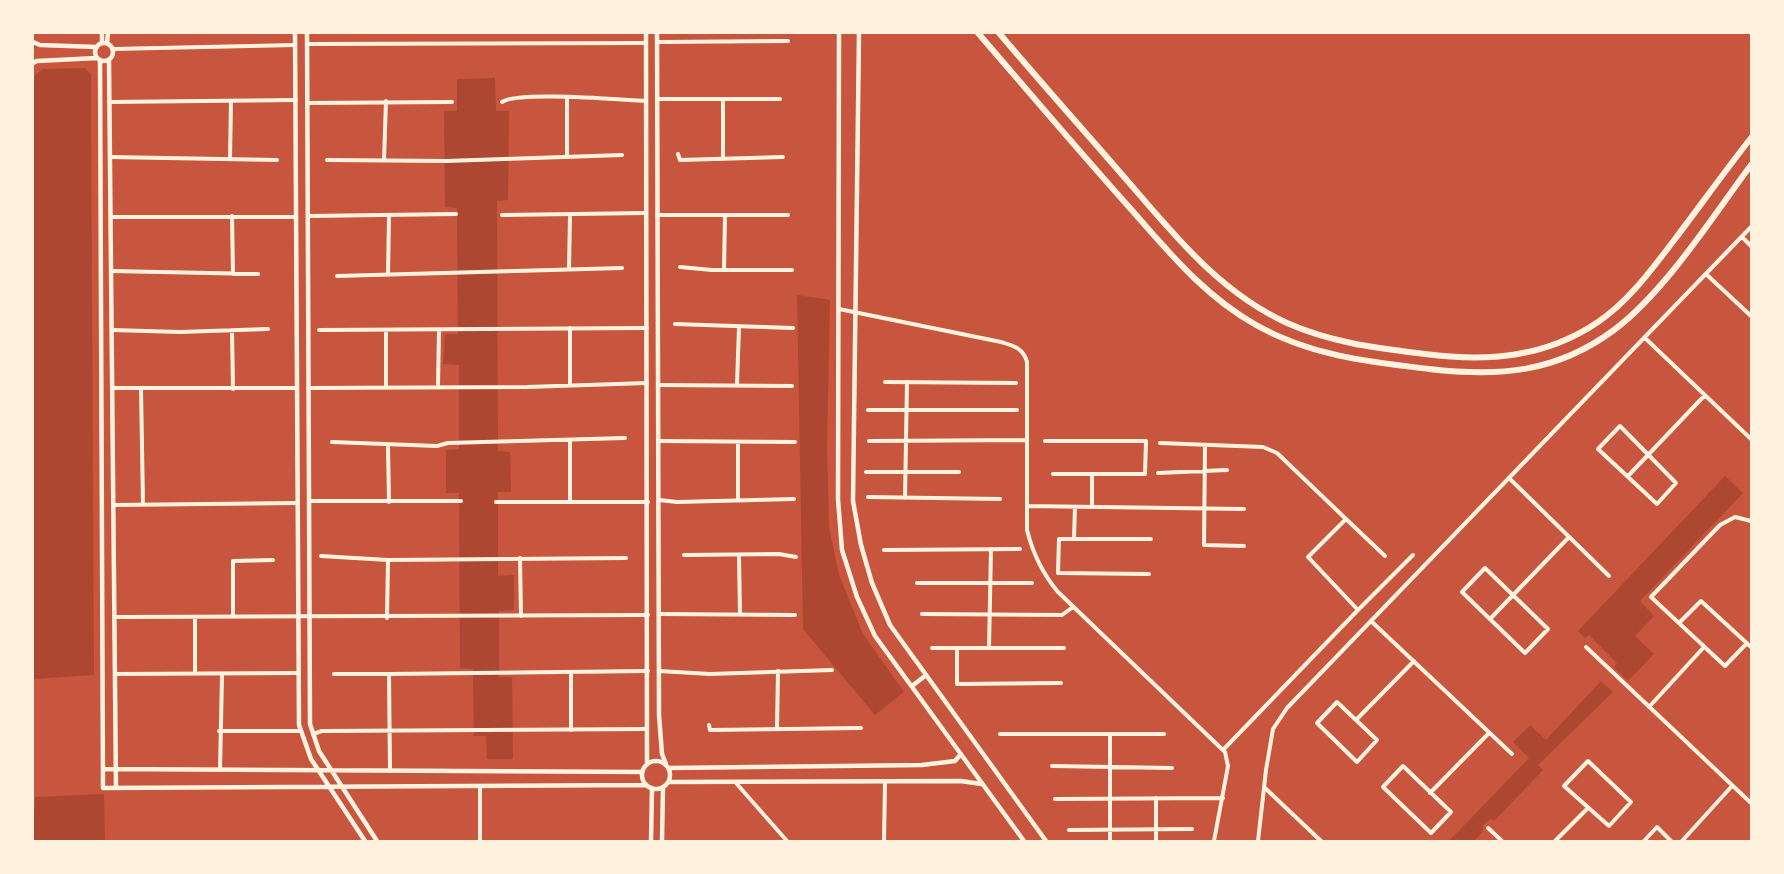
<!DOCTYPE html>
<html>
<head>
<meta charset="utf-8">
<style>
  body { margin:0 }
  #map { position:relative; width:1784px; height:874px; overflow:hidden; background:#c8553d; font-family:"PT Sans Narrow",sans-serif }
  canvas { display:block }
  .frame { position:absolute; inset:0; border:34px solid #fff3e0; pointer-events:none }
</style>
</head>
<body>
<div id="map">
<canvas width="1784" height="874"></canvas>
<div class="frame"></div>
</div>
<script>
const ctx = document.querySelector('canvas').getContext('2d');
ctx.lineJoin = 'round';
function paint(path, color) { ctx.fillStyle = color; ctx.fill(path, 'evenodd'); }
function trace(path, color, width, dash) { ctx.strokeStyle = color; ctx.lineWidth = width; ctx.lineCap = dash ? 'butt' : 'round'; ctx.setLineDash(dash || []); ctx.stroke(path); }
const green = new Path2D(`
  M85 68 91 74V108L94 675 33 679V77L43 69Z
  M495 78 496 111H509L508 200 497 201 498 451 510 452 511 492H498V576L514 575V610L499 611V677H512L513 759H487L486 736H474L473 669 460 668 459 493H446V450L459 449V365L443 364 445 334H458L457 208 445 207 444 111H457V79Z
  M797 295 830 300 827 447 829 527 839 575 863 634 904 692 875 715 803 629Z
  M1725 476 1743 493 1640 601 1654 616 1635 636 1654 654 1628 681 1614 668 1617 663 1589 635 1585 638 1578 631Z
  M1601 681 1613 692 1538 765 1543 770 1494 821 1491 819 1483 825V831L1474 841H1449L1529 758 1513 742 1530 725 1546 740Z
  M104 794 105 841H33L35 797Z`);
const minor = new Path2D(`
  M657 42 788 41
  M307 44 646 43
  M113 49 295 45
  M567 98V157
  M657 99H780
  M109 102 296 100
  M502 102C519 91 620 100 646 101
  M307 103 452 102
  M678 154 680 160 783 157
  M110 157 277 160
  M230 159 231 101
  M723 159V99
  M327 160 446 161 622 155
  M384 160 386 101
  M502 215 646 213
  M657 215H788
  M232 216 233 274
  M308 216 456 214
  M111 217H296
  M1742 237 1751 246
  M680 267 712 270H792
  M569 269 570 215
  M724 270 725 215
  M111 271 258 274
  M1706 274 1751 316
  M388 275 389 216
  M337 276 622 268
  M839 309 1001 342C1014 346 1023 348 1027 362V530C1033 554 1042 573 1058 592L1225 752 1228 766 1214 841
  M675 324 793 328
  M570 328V386
  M112 330 180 332 268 329
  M232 330 233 389
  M319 330 647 328
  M386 331V388
  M1645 338 1751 439
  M885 382 1016 383
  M737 384 739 328
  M658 385 792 386
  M438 387 439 330
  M112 388H297
  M308 388 527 387 647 383
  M141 389 143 504
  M868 410H1017
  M1620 426 1676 483 1657 504 1598 449Z
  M658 441 795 442
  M869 441 1027 440
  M1045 441H1146L1145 474H1053
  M332 442 437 446 448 443 625 438
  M1160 443 1263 447 1277 453 1346 519 1308 557 1358 610 1223 750
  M388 446 389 502
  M1205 446 1204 545 1244 546
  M866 472H959
  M1158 473 1227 470
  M1092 474V507
  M1628 476 1705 395
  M1510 479 1609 576
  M868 497 1000 499
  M905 498 907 382
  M659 500 677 502 794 499
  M738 500V442
  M309 501H461
  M496 502H648
  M570 502V440
  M114 505 298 503
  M1027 506 1244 509
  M1346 519 1385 556
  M1074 539 1075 507
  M884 550 1020 549
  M684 555 779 554 796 557
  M321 556 388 560 626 558
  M739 556 740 614
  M520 558 521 616
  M1485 568 1548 629 1525 653 1462 592Z
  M1149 574 1058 573 1059 539H1151
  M917 583H1032
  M1358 610 1413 555
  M659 614 795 615
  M922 614 1062 615 1073 607
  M115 617 648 615
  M195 617V674
  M233 617V561L273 560
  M387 618 388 560
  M1490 619 1569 537
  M1372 622 1512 754
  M1679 623 1701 601 1751 647
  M1747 643 1725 666 1651 597 1720 525 1735 517 1751 521
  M1586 647 1751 803
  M932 648H1064
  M957 648V684L1061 683
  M989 648 991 549
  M659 671 710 674 832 670
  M115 674 299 673
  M334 674H389L390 771
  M389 674 648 671
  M1337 702 1377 740 1357 762 1317 723Z
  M1649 707 1704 647
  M1356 720 1414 661
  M709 725 710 730 861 728
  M777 728 778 671
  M571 730V672
  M219 731H300
  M313 734 322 731 647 729
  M1000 734H1164
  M1110 734V841
  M1588 761 1631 802 1609 826 1564 786Z
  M1052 766 1172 768
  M1403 766 1451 812 1431 833 1383 787Z
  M220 770 222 675
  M736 783 787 841
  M1265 788 1321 841
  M1430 793 1489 733
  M1156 798V841
  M1055 799 1223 798
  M1488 828 1502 841
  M1069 830 1192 829
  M480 841V786
  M884 841 885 782
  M1258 841 1266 770 1273 729 1287 708 1751 227
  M1555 841 1588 808
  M1644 841 1657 827 1671 841
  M1682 841 1732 786`);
const tertiary = new Path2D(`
  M102 33V43
  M295 33 299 725 311 759 365 841
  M307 33 310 724 319 751 377 841
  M646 33 647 764
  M657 33 659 715 662 754 666 764
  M839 33 838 499 842 550 857 597 875 636 1024 841
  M859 33 853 501 861 545 872 583 890 625 1046 841
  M33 42 40 45 97 47
  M95 52a9 9 0 1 1 18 0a9 9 0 1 1-18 0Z
  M107 43 108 33
  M100 60 103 788 646 785
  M109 60 116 788
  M33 63 37 61 97 58
  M912 686 925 676
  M642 775a14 14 0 1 1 28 0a14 14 0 1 1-28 0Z
  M669 768 922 765 955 761 961 754
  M103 769 642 772
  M669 782 961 781 981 784
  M651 841 652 788
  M662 841 663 788`);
const primary = new Path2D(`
  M978 33C1028 91 1078 150 1129 207 1168 251 1204 296 1256 325 1311 356 1369 362 1429 369 1499 377 1556 373 1614 330 1665 292 1713 216 1751 165
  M999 33C1038 79 1078 124 1118 170 1169 228 1215 290 1287 323 1332 343 1377 348 1425 354 1487 362 1545 358 1598 322 1629 301 1652 269 1675 239 1700 206 1725 171 1751 138`);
paint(green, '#ae4732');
trace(minor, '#fff3e0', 4);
trace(tertiary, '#fff3e0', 4.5);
trace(primary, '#fff3e0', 6);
</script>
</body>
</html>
